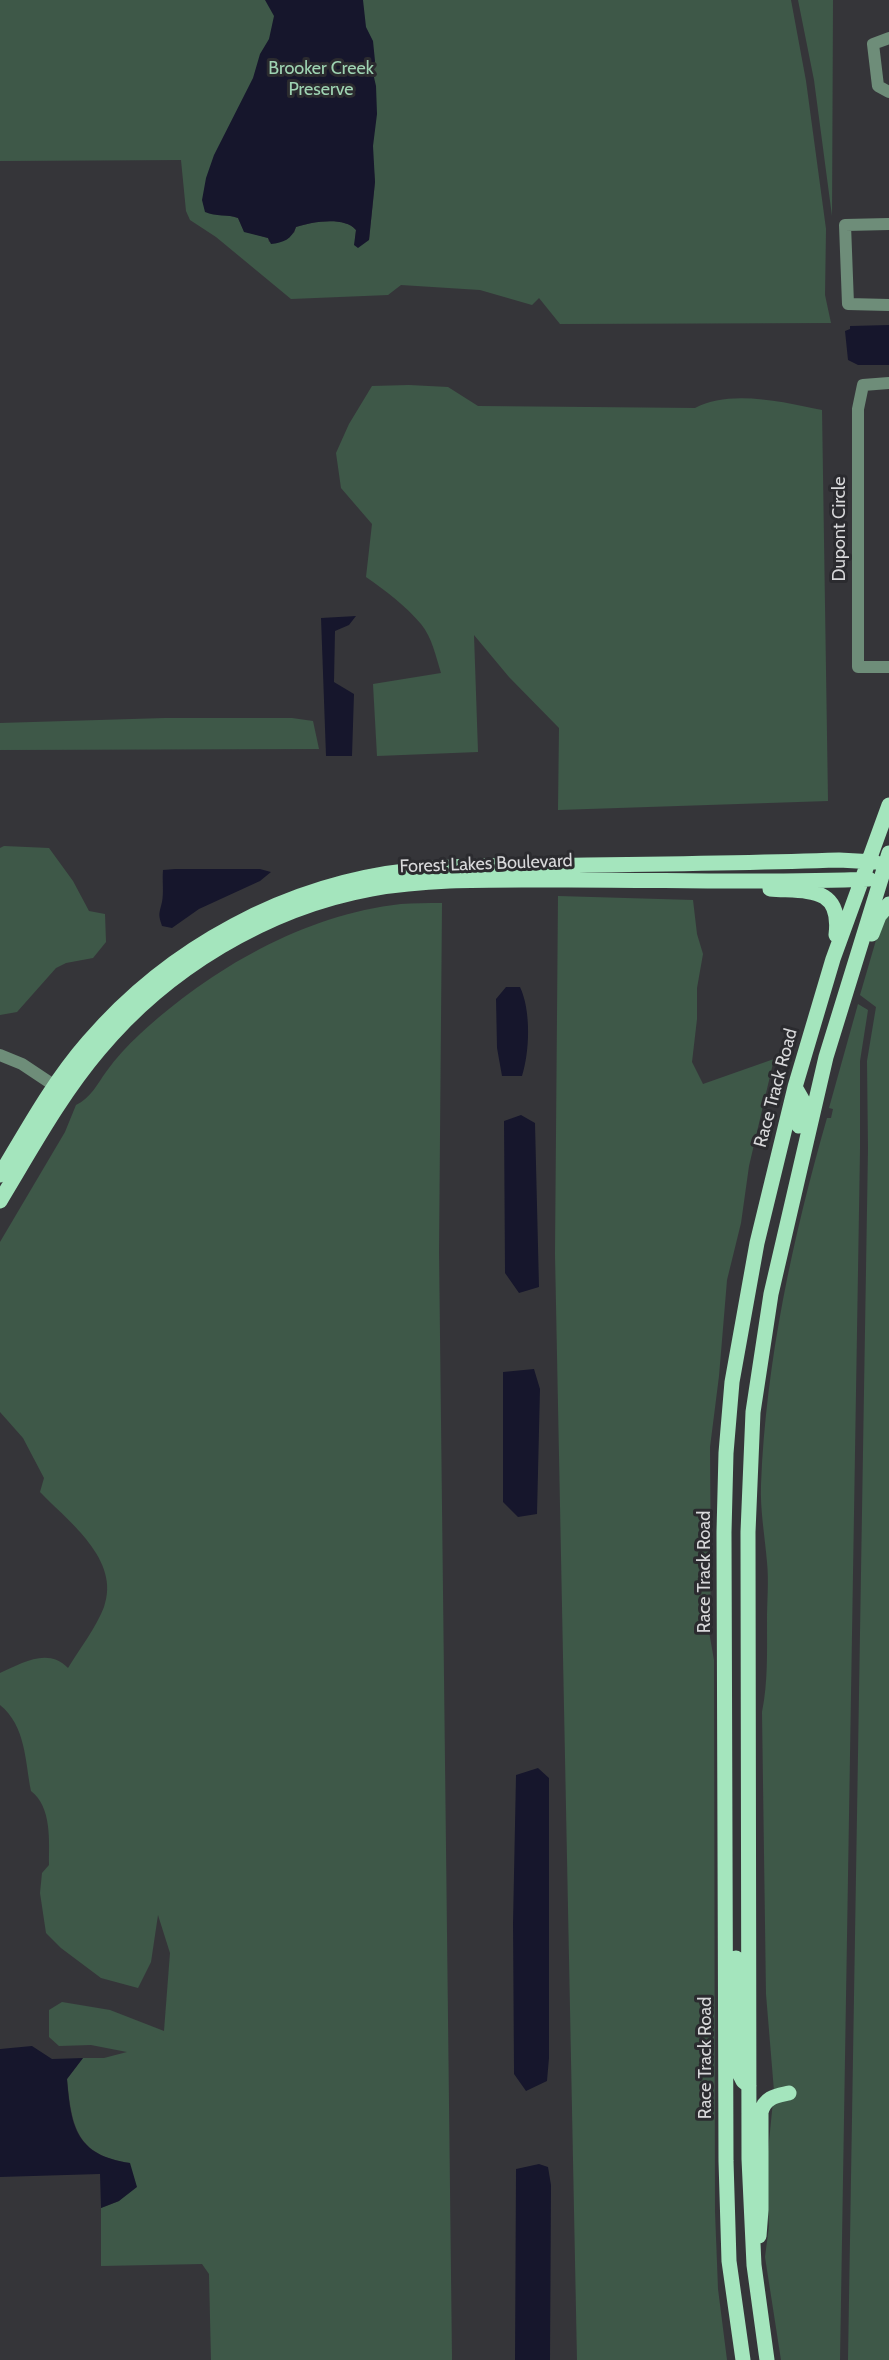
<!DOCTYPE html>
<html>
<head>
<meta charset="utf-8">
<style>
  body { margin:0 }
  canvas { display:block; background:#353539 }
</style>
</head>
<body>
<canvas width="889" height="2360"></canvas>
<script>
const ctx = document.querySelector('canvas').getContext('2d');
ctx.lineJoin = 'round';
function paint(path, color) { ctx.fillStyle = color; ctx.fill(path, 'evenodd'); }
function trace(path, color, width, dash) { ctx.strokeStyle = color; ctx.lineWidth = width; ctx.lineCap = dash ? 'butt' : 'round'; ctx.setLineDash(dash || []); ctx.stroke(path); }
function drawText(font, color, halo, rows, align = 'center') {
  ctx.font = font + ' Cabin,sans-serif'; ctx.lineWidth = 6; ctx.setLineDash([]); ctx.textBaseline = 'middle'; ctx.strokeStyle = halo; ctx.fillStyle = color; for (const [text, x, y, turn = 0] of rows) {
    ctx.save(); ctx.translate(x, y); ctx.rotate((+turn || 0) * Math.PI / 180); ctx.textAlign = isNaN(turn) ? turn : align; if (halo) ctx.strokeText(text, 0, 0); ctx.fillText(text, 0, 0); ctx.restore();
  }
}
const green = new Path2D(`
  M0 0H791L806 81 826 229 825 295 831 323 560 324 539 298 532 305 480 290 401 285 388 295 291 299 216 237 190 220 186 211 181 160 0 161ZM373 161 375 182 369 240 355 239 356 230C344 216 312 222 296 227L294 233 269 242 268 238 244 231 238 218 231 216Z
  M798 0H833L832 216 814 80Z
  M409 385 448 387 478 406 695 408C730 389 784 402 822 410L828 801 558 810 559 728 509 677 474 635 478 752 377 756 373 684 441 673C436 657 432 637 421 624 406 606 386 591 366 577L372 524 341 488 336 453 349 424 372 386Z
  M165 718H292L313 721 319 749 0 750V723Z
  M4 846 49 848 73 881 89 911 105 914 106 942 93 958 66 963 56 968 17 1012 0 1015V848Z
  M558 896 693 900 697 934 703 954 697 988V1019L692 1062 703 1084 774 1059 749 1166 741 1223 727 1280 719 1376 710 1447 711 1586 708 1626 714 1660 715 2212 718 2289 727 2360H577L555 1254Z
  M442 903 439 1251 452 2360H211L209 2274 202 2264 101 2266V2208L119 2201 130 2163C76 2155 72 2127 67 2079L83 2058H104L127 2052 91 2045 59 2046 49 2037V2010L62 2002 110 2010 164 2031 170 1953 158 1915 151 1962 138 1988 101 1978 61 1948 46 1933 40 1893 42 1873 49 1865C49 1841 52 1807 31 1791 25 1761 26 1726 0 1705V1673C22 1663 48 1647 68 1668 79 1650 97 1626 104 1607 121 1560 69 1522 40 1492L44 1478 23 1438 0 1412V1242L65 1132 76 1105C90 1099 98 1083 106 1072 116 1058 127 1046 140 1034 211 969 303 915 401 904 414 903 428 903 442 903Z
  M889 913V2360H848L868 1149 867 1061 876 1007 860 995 881 923Z
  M858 1004 868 1010 860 1061V1149L840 2360H781L765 2257 769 2226 766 2172 774 2091 766 1994 762 1712C768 1682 767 1652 767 1621 767 1602 769 1581 767 1562 765 1537 760 1510 761 1485 766 1360 793 1237 827 1118H831L833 1109 829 1108Z`);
const water = new Path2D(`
  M265 0H363L366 27 373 41 375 61 373 73 376 86 377 114 373 146 375 182 369 240 358 248 354 245 356 230C344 216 312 222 296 227 292 239 283 243 271 244L268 238 244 232 238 218C227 214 216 217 205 212L202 200 206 178 214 155 253 78 260 54 269 39 274 16Z
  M889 325V365H858L848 360 845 331 850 329V326Z
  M356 616 349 625 335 631 334 682 354 694 352 756H326L321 618Z
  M175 869H260L271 872 260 881 199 909 172 928 162 926C158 914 159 914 162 902 164 892 162 880 163 870Z
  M506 987H520C531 1010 530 1051 522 1076H502L497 1048 496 999Z
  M521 1115 535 1123 539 1287 519 1293 505 1273 504 1121Z
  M534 1369 540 1389 537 1514 518 1517 503 1502V1372Z
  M538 1768 549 1778V2058L547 2081 526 2091 514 2074 513 1923 516 1775Z
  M32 2046 52 2059 83 2058 67 2079C71 2127 76 2155 130 2163L137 2187 119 2201 101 2208 100 2174 0 2177V2049Z
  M539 2164 548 2167 551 2185 550 2360H515L516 2169Z`);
const minor = new Path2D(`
  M889 38 873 44 878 86 889 92
  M889 224 845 225 848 304 889 305
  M889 383 863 385 858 409V667H889
  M0 1055 22 1064 55 1086`);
const major = new Path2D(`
  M770 889C807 892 842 885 836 935
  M872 934 879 916 889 904
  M795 1087 803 1101 799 1126
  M0 1175C27 1130 53 1082 88 1042 169 947 288 883 413 870 471 864 530 866 587 865 671 864 755 863 839 860L875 862
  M0 1201C31 1150 60 1096 99 1050 166 969 267 908 371 889 428 879 485 880 542 880 651 879 760 884 869 879
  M736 1958 738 2071 743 2081 749 2086
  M759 2236 761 2210V2112C765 2097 776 2096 789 2093
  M743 2360 729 2261 726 2161 724 1532 726 1453 732 1382 757 1243 795 1087 833 959 889 805
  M767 2360 754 2265 749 2159 748 1532 753 1412 771 1294 826 1057 889 853`);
const parkNames = [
  ["Brooker Creek",321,69],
  ["Preserve",321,90]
];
const streetNames = [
  ["Dupont Circle",840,529,-90],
  ["Forest Lakes Boulevard",486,864,-2],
  ["Race Track Road",776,1088,-75],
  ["Race Track Road",705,1572,-90],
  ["Race Track Road",706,2058,-90]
];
paint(green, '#3e5848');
paint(water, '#16162c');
trace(minor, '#6e8d79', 12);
trace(major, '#a4e5bd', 15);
drawText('18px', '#9ed3b2', '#2b2b2f', parkNames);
drawText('18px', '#d8d8da', '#2b2b2f', streetNames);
</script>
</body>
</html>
